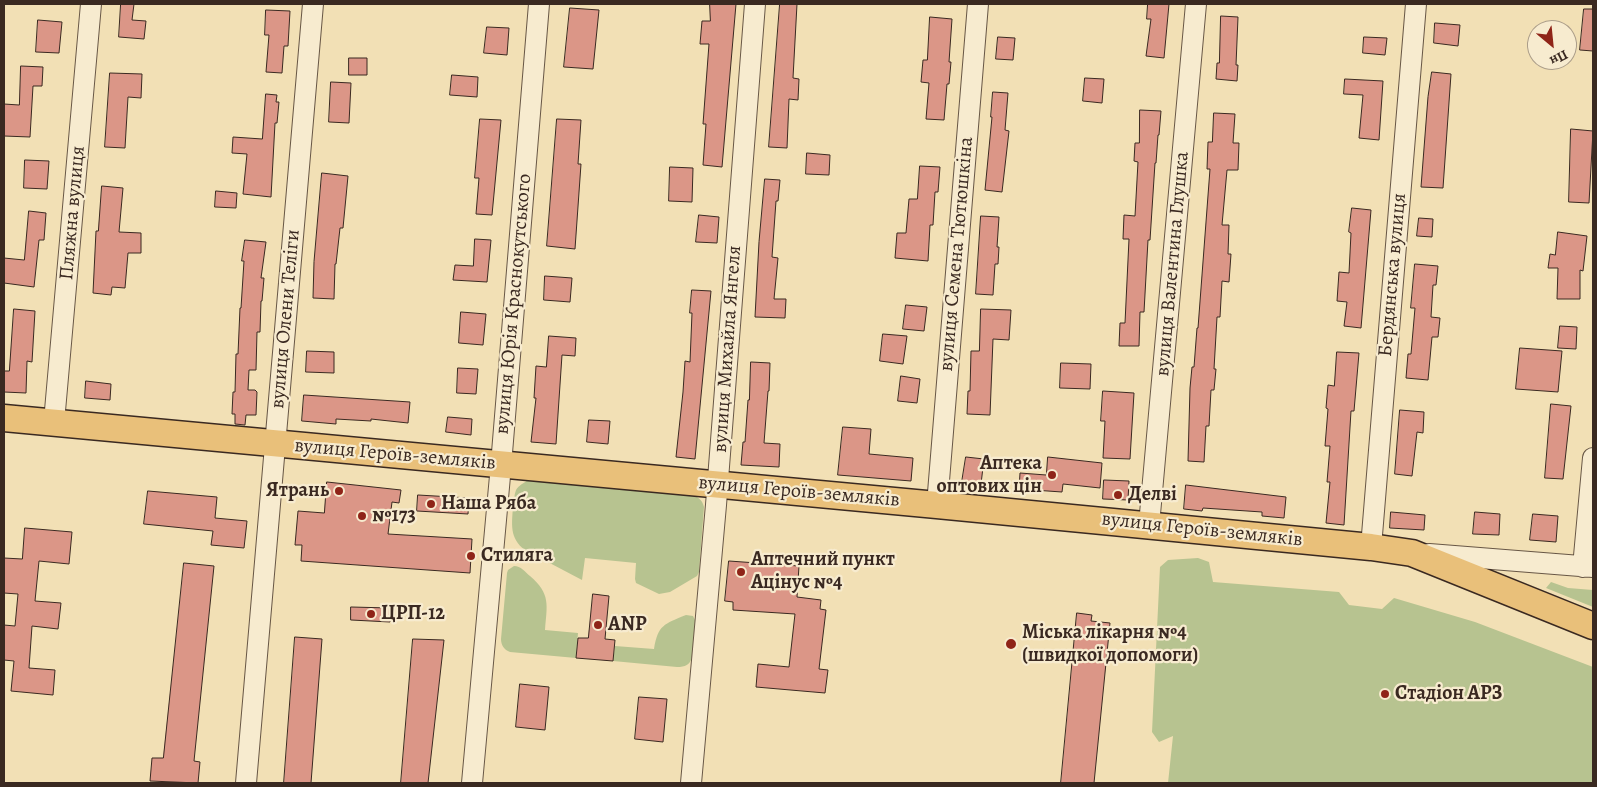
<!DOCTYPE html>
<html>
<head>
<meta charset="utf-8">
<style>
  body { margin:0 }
  #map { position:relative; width:1597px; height:787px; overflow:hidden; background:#f2e0b5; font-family:Alegreya,serif }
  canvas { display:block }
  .frame { position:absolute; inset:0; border:5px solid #3a2921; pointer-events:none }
  .north { position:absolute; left:1527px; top:20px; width:50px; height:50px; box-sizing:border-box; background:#f7ebcf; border:1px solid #ab9d89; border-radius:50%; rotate:152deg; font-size:14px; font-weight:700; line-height:20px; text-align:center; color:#3a2921 }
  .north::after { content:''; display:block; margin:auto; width:18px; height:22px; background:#8f2418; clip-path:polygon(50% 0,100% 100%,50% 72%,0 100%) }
</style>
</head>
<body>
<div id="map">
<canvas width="1597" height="787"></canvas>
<div class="frame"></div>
<div class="north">Пн</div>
</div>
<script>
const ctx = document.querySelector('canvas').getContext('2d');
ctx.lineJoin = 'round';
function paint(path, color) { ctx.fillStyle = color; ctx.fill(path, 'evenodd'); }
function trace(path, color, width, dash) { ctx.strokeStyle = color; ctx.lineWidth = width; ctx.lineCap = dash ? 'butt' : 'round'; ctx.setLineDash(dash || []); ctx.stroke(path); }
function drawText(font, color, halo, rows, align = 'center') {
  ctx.font = font + ' Alegreya,serif'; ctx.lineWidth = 4.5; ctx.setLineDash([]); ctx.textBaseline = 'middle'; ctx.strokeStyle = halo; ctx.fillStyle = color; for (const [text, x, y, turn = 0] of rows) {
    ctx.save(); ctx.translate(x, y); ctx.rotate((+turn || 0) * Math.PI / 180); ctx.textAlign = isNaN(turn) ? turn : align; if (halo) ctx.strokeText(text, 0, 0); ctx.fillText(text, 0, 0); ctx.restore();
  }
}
const green = new Path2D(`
  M528 480 690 494C698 497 702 499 704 507L699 572 697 576 670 592 659 594 636 583 635 579 636 563 585 558 582 580 525 550C509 538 512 524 513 506 514 501 514 495 516 490 519 485 524 483 528 480Z
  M1198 558 1209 562 1213 582 1339 592 1349 605 1382 609 1394 598 1475 622 1593 667V783H1168L1173 736 1159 742 1152 732 1160 567 1168 560Z
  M514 566C521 566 525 572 530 576 551 594 547 605 545 630L578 633 576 658 510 652C504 650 501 645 501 639L507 573 508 570Z
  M1551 582 1568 588 1593 590V607L1546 588Z
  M686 615 693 616 695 620 692 657C690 665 685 667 677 667L613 661 615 646 654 649C658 625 664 624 686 615Z`);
const building = new Path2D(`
  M121 4H134L132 20 146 21 144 39 119 37Z
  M710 4H736L722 167 703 165 706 124H703L709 44H700L702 21H710Z
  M780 4H797L793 78 799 79 798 100 789 99 787 148 769 147Z
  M1148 4H1169L1164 58 1146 56 1151 19H1147Z
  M570 8 599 10 593 69 564 67Z
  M1584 9H1593V51L1580 50Z
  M266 10 290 11 288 46H284L282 73 266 72 269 35H265Z
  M1221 16 1238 17 1236 65H1238L1237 81 1216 79 1217 63H1219Z
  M930 17 952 19 949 62H951L949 84H947L944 120 926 119 929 83 921 82 923 60H927Z
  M38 20 62 22 59 53 36 52Z
  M1435 23 1460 25 1458 46 1434 43Z
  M487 27 509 28 507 55 484 53Z
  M998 37 1015 38 1013 60 996 59Z
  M1364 37 1387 38 1385 55 1363 53Z
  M349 58H367V75H349Z
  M21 66 43 67 42 86H33L30 137 4 136V104L19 105Z
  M1432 72 1451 74 1443 188 1421 187 1428 97Z
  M110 73 142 74 141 98 128 97 125 148 105 147Z
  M452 75 478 77 477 97 450 95Z
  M1085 78 1104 79 1102 103 1083 101Z
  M1345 79 1383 81 1379 140 1359 138 1363 95 1344 94Z
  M331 82 351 83 349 123 329 122Z
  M993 92 1008 93 1005 130 1009 131 1002 192 985 190 992 117H991Z
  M266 94 277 95 276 102H279L277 123H275L271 197 243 194 247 154 232 153 233 137 262 139Z
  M1140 110 1161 111 1159 135H1158L1156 163H1155L1150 240H1148L1144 312H1140L1139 346H1119L1120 323H1125L1129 239H1123L1124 215 1135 216 1138 162 1134 161 1135 143H1139Z
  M1214 113 1235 114 1233 143H1239L1238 170H1227L1222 225H1229L1228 254H1231L1229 282 1222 281 1220 317H1217L1214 369H1216L1214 390H1211L1209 426H1206L1204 462 1188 461 1190 388 1192 367H1194L1197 328H1198L1210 169H1207L1208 142H1212Z
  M480 119 501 120 492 215 476 214 479 178H475Z
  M557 119 581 120 578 164H581L575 249 547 246Z
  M1571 129 1593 131 1589 203 1569 202Z
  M807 153 830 155 829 175 806 174Z
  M25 160 49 161 47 189 24 188Z
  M920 166 940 167 938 192H935L933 225H930L928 261 895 258 897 233H906L909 199H917Z
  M670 167 693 168 692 202 669 201Z
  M322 173 348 176 343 228H340L336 264H335L334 299 313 298 314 262Z
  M765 179 780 180 778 201H776L772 257 778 258 774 299H786L785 318 755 317 759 242Z
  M102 186 123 188 119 232 141 233V253H128L125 288 112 287 111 295 93 293 96 231H98Z
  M216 191 237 193 236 208 215 207Z
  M1352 208 1371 210 1361 328 1344 326 1347 302 1337 301 1339 272 1349 273 1351 233 1349 232Z
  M29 211 46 213 44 240H39L34 287 4 283V258L24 260Z
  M699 215 719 217 717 243 696 242Z
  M981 216 999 217 997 247H999L998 264H995L993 295 976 294Z
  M1419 218 1433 219 1432 237 1417 236Z
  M1558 232 1587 236 1583 271 1580 270V299H1557L1558 268H1548L1550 254 1555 255Z
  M475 239 491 240 487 282 453 280 455 265 473 266Z
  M245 240 266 242 261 278H264L262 301H261L260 332H257L256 370H249L248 390H255L257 392 256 415H246L245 425 235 424V414H232L233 392H235L236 354H238L240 308H241L244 261H242Z
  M1415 264 1438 266 1436 285H1433L1431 317 1440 318 1438 337H1432L1428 380 1406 378 1408 354H1411L1415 308H1411Z
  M545 276 572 278 570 302 544 300Z
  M692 290 711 291 695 459 676 457 683 392 685 361 690 362 692 313H690Z
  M906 305 927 307 924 331 903 329Z
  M14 309 35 311 32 362 27 361 26 393 4 392V371H9Z
  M981 309 1011 310 1009 340 993 339 990 415 967 414 968 391H970L971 351H979Z
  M461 312 486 314 483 345 459 343Z
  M1560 326 1577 327 1576 349 1558 348Z
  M883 334 907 336 903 364 880 361Z
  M549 336 576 338 575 356 562 355 556 444 531 442 536 398H534L536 366 546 367Z
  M1520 348 1562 351 1558 392 1516 389Z
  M307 351 334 352V373L306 372Z
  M1337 352 1359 353 1354 411H1351L1344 525 1326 523 1330 482H1327L1330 446H1325L1328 409 1326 408 1328 385 1334 386Z
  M751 362 770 363 769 391H768L764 443 780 444 779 467 741 465 743 442H745L748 400H749Z
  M1061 363 1091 364 1090 389 1060 388Z
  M458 368 478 369 476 394 457 393Z
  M901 376 920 379 917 403 898 401Z
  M86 381 111 384 110 400 85 398Z
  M1103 391 1134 393 1130 459 1103 458 1105 421H1101Z
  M304 395 410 402 408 423 371 419V421L336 419V424L302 421Z
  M1551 404 1571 406 1563 479 1545 478Z
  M1400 410 1424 412 1423 433 1417 432 1412 476 1395 474Z
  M448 417 472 419 471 435 446 432Z
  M589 420 610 421 608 444 587 442Z
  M843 427 871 429 869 454 913 458 911 481 838 475Z
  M966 457 984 459 981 484 962 482Z
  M1048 457 1102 463 1100 488 1063 484 1062 492 1019 489 1020 473 1046 475Z
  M1104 480 1129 481 1128 500 1103 499Z
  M327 482 401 490 399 503 392 502 388 534 472 539 470 573 301 561 302 545H295L298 511 324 513Z
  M1186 485 1286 497 1284 518 1262 516V512L1203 508 1202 511 1184 509Z
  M148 491 217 497 215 518 247 521 244 548 211 545 213 531 144 524Z
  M418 495 469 498 468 514 417 511Z
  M1391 512 1425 515 1424 530 1390 528Z
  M1475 512 1500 514 1499 535 1473 534Z
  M1533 514 1558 516 1556 542 1530 540Z
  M25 528 72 532 69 564 39 561 35 601 61 603 58 629 32 626 29 668 55 670 53 695 11 691 14 661 4 660V625L15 626 18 594 4 593V558L22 559Z
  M729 561 799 566 797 597 821 600 820 609 826 610 819 669 828 670 825 693 756 687 758 664 789 667 795 614 733 610V602L725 601Z
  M184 563 214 566 194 761 200 762 198 783 150 781 152 758H163Z
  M593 594 609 596 605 639 615 640 613 661 576 658 578 638H588Z
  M351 607 390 608V622L351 620Z
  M1077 613 1092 615 1091 621 1110 623 1094 783H1061Z
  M295 637 322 639 311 783H284Z
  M413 639 444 640 428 783H401Z
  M520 684 549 687 545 730 516 727Z
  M639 697 667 699 663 742 635 739Z`);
const minor = new Path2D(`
  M54 422 91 4
  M937 505 978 4
  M1149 525 1196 4
  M1371 547 1416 4
  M1429 554 1593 567
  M1583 567 1593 458
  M246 783 313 4
  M472 783 501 465 539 4
  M691 783 716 505 755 4`);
const major = new Path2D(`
  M4 418 937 505 1371 547 1412 553 1593 626`);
const markers = [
  [1052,475,5,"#8f2418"],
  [339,491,5,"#8f2418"],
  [1118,495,5,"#8f2418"],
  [431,504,5,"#8f2418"],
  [362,516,5,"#8f2418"],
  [471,556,5,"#8f2418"],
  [741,572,5,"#8f2418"],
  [371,614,5,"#8f2418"],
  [598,625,5,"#8f2418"],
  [1011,644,6,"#8f2418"],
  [1385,694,5,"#8f2418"]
];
const streetNames = [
  ["Пляжна вулиця",73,213,-85],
  ["вулиця Семена Тютюшкіна",957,254,-85],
  ["вулиця Валентина Глушка",1173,264,-85],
  ["Бердянська вулиця",1393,275,-85],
  ["вулиця Юрія Краснокутського",514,304,-85],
  ["вулиця Олени Теліги",286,319,-85],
  ["вулиця Михайла Янгеля",728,349,-86],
  ["вулиця Героїв-земляків",395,455,5],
  ["вулиця Героїв-земляків",799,492,5],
  ["вулиця Героїв-земляків",1202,530,6]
];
const poiNames = [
  ["Аптека",1042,464,"right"],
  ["оптових цін",1042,487,"right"],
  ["Ятрань",329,491,"right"],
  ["Делві",1128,495],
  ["Наша Ряба",441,504],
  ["№173",372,516],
  ["Стиляга",481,556],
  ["Аптечний пункт",751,560],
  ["Ацінус №4",751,583],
  ["ЦРП-12",381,614],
  ["ANP",608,625],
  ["Міська лікарня №4",1022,633],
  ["(швидкої допомоги)",1022,656],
  ["Стадіон АРЗ",1395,694]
];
paint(green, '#b7c390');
paint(building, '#db9687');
trace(building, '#3a2921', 1);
trace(minor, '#685746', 22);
trace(major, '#3a2921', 29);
trace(minor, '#f7ebcf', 20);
trace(major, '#e9c07a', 26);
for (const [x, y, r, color] of markers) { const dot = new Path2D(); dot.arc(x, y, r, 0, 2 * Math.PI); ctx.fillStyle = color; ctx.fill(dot); trace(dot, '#f7ebcf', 2); }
drawText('20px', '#3a2921', '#f7ebcf', streetNames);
drawText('bold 20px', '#3a2921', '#f7ebcf', poiNames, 'left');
</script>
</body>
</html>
